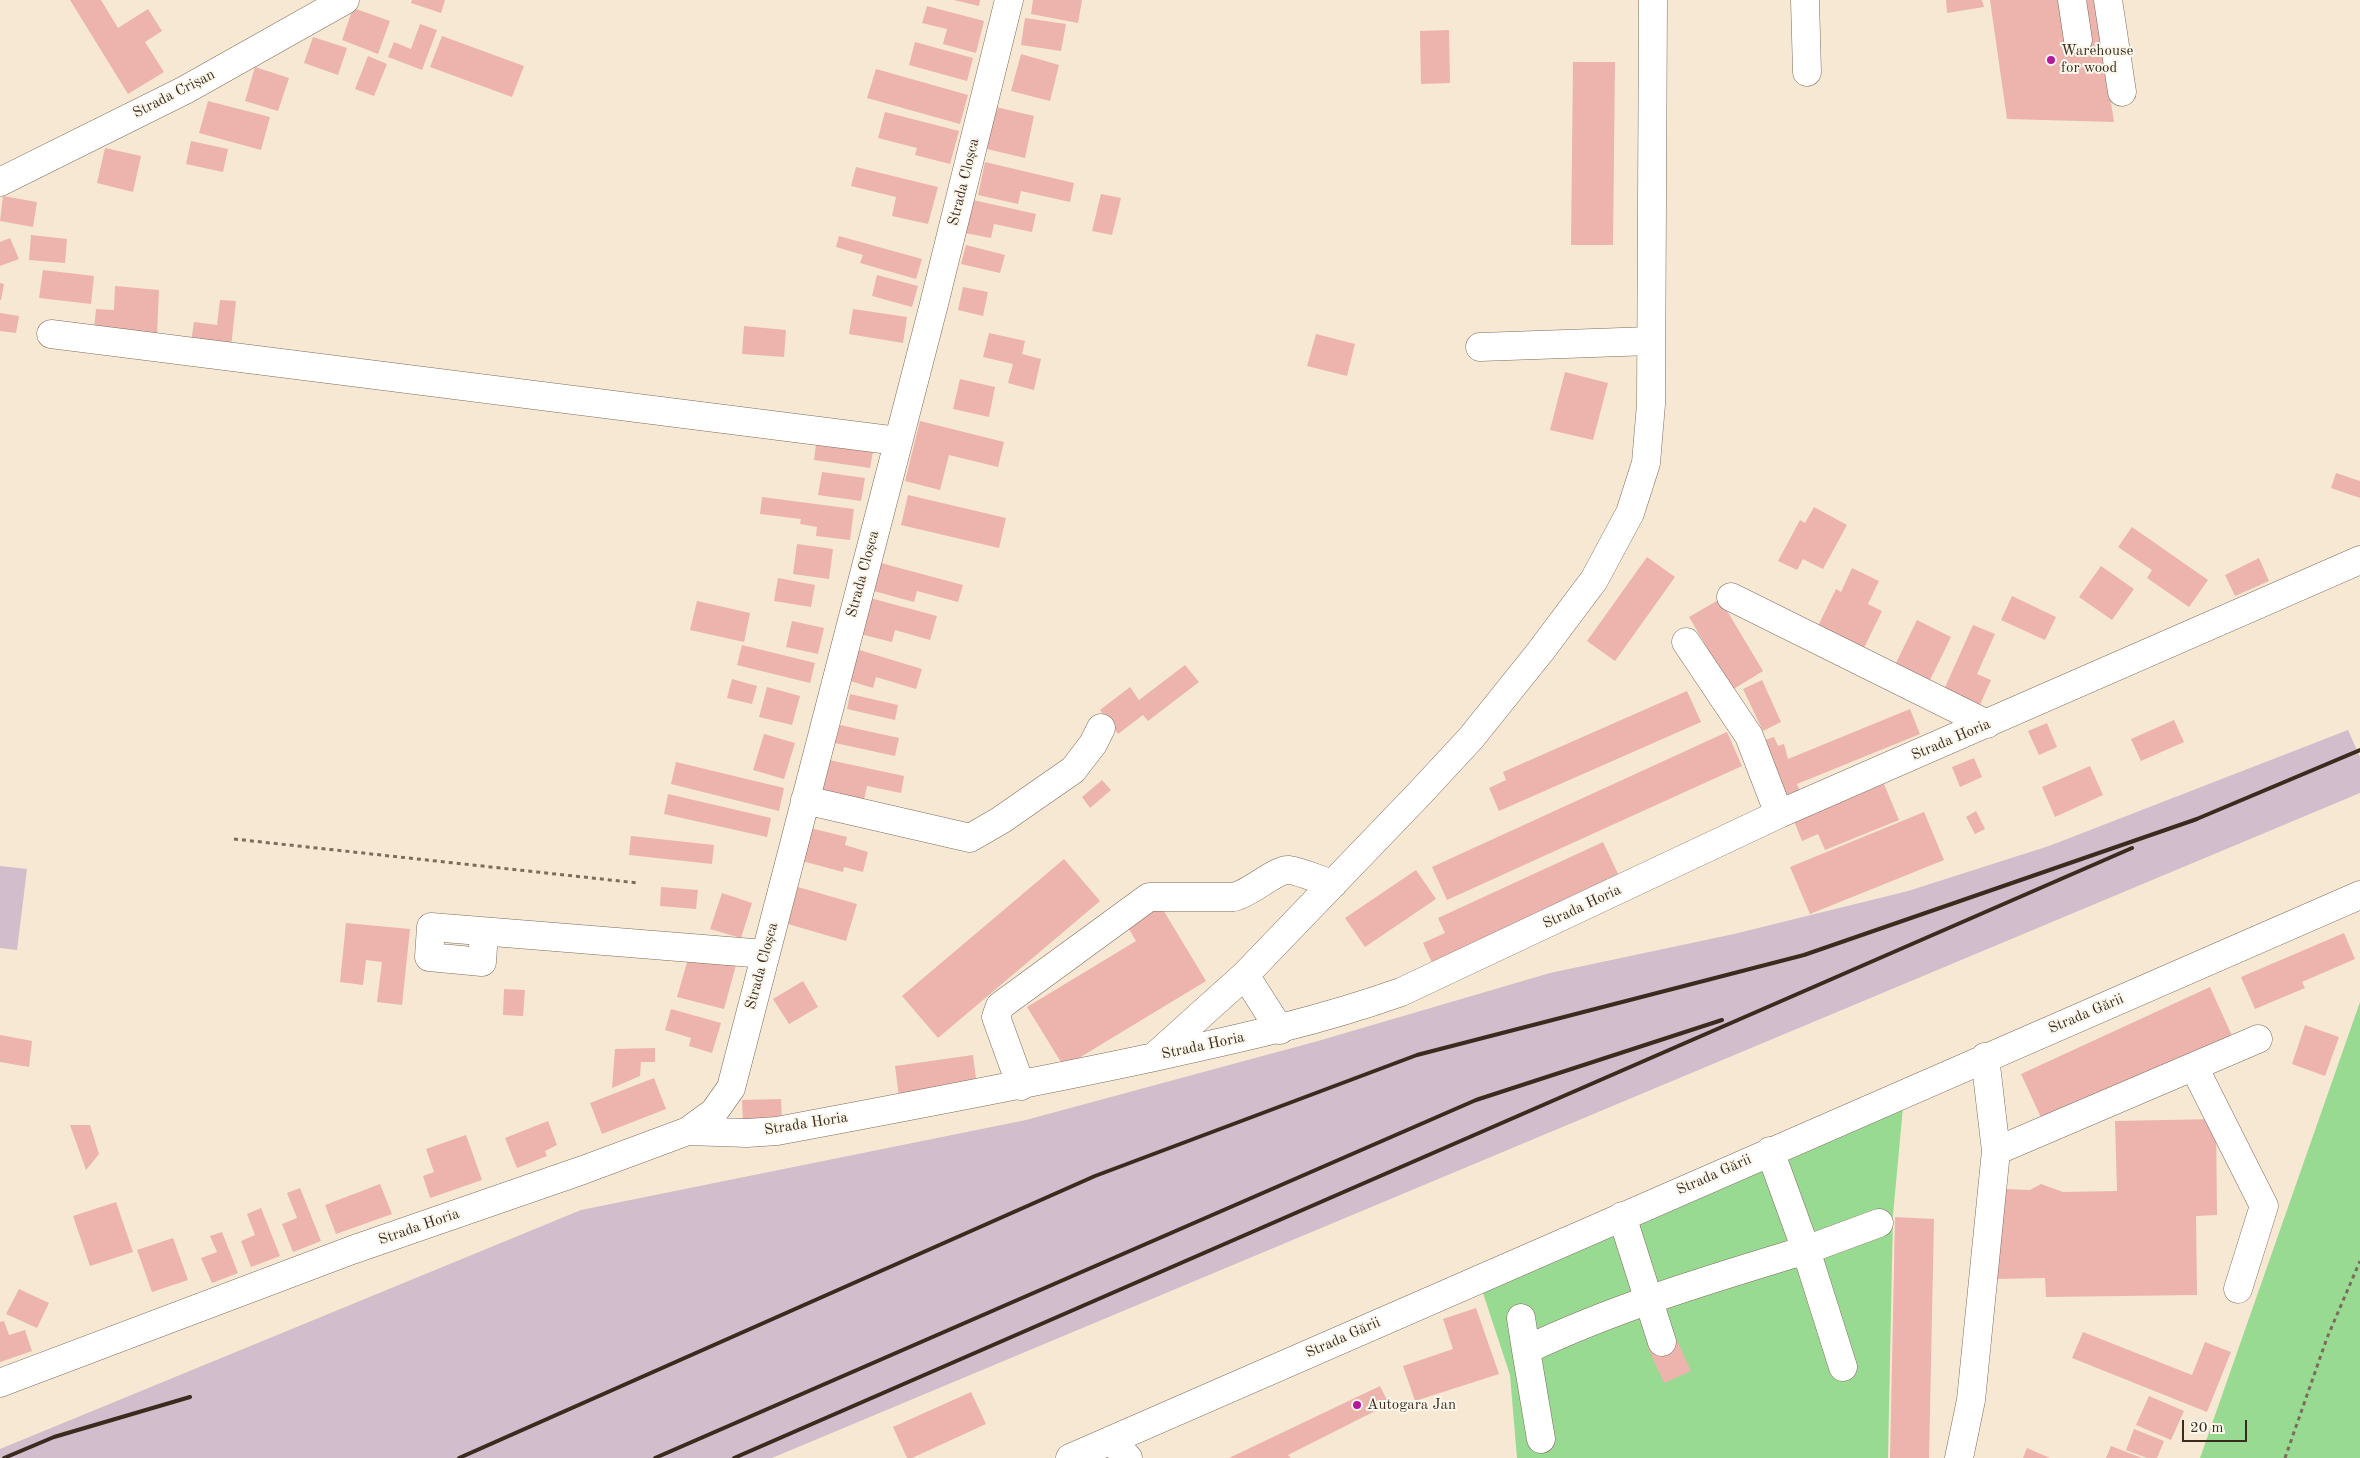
<!DOCTYPE html>
<html>
<head>
<meta charset="utf-8">
<style>
  body { margin:0 }
  #map { position:relative; width:2360px; height:1458px; overflow:hidden; background:#f7e8d3; font-family:"Old Standard TT",serif }
  canvas { display:block }
  .scale { position:absolute; left:2182px; top:1420px; width:65px; height:22px; box-sizing:border-box; border:2px solid #3b2a1e; border-top:0; padding-left:6px; font-size:15px; line-height:18px; white-space:nowrap; color:#3b2a1e; -webkit-text-stroke:4px #fbf7ec; paint-order:stroke }
</style>
</head>
<body>
<div id="map">
<canvas width="2360" height="1458"></canvas>
<div class="scale">20 m</div>
</div>
<script>
const ctx = document.querySelector('canvas').getContext('2d');
ctx.lineJoin = 'round';
function paint(path, color) { ctx.fillStyle = color; ctx.fill(path, 'evenodd'); }
function trace(path, color, width, dash) { ctx.strokeStyle = color; ctx.lineWidth = width; ctx.lineCap = dash ? 'butt' : 'round'; ctx.setLineDash(dash || []); ctx.stroke(path); }
function drawText(font, color, halo, rows, align = 'center') {
  ctx.font = font + ' "Old Standard TT",serif'; ctx.lineWidth = 4; ctx.setLineDash([]); ctx.textBaseline = 'middle'; ctx.strokeStyle = halo; ctx.fillStyle = color; for (const [text, x, y, turn = 0] of rows) {
    ctx.save(); ctx.translate(x, y); ctx.rotate((+turn || 0) * Math.PI / 180); ctx.textAlign = isNaN(turn) ? turn : align; if (halo) ctx.strokeText(text, 0, 0); ctx.fillText(text, 0, 0); ctx.restore();
  }
}
const industrial = new Path2D(`
  M2348 730 2360 757V793L772 1458H0V1449L581 1210 1026 1120 1318 1041 1550 973 1734 934 1908 891 2049 846Z
  M0 866 27 869 17 950 0 948Z`);
const green = new Path2D(`
  M2360 1002V1458H2200Z
  M1903 1107 1893 1215 1888 1458H1517L1510 1375 1481 1287Z`);
const building = new Path2D(`
  M70 0H101L118 28 148 9 162 31 145 42 164 72 128 94Z
  M412 0H445L441 13 411 3Z
  M954 0H980L979 6Z
  M1033 0H1082L1078 23 1031 14Z
  M1946 0H1982L1984 7 1947 13Z
  M1990 0H2095L2114 122 2007 119Z
  M927 6 984 21 976 53 943 44 947 29 922 23Z
  M353 8 390 21 378 54 342 40Z
  M1025 18 1066 24 1061 51 1021 45Z
  M420 24 437 30 422 70 388 57 394 42 411 49Z
  M1449 30 1450 83 1421 84 1420 31Z
  M442 36 524 66 512 97 430 67Z
  M313 37 347 48 338 75 304 63Z
  M915 42 973 58 967 81 909 65Z
  M1021 54 1059 65 1050 101 1011 91Z
  M368 56 387 64 374 96 355 89Z
  M1573 62H1615L1613 245H1571Z
  M255 67 289 78 278 111 245 101Z
  M876 69 968 95 960 124 867 98Z
  M208 101 270 117 261 150 199 133Z
  M996 107 1034 116 1025 158 987 149Z
  M885 112 959 131 950 164 915 155 917 148 878 138Z
  M191 141 228 149 223 172 186 164Z
  M105 148 141 156 133 192 97 183Z
  M985 162 1074 183 1070 202 1021 191 1018 204 978 195Z
  M856 167 938 187 928 224 892 216 896 197 851 186Z
  M1101 194 1121 198 1112 235 1092 231Z
  M3 196 37 202 33 227 0 221Z
  M973 200 1036 214 1032 232 994 224 991 238 965 233Z
  M31 235 67 239 65 263 29 260Z
  M839 236 922 259 916 279 860 263 863 255 836 247Z
  M10 238 19 259 0 266V242Z
  M966 245 1005 255 1000 273 961 264Z
  M43 270 94 276 91 304 39 298Z
  M877 275 918 286 912 307 872 296Z
  M0 283 4 284 1 300H0Z
  M115 286 159 290 157 334 94 329 96 309 114 310Z
  M963 287 988 292 983 316 958 310Z
  M220 300 236 301 231 347 191 342 194 322 217 325Z
  M853 309 907 317 903 343 849 334Z
  M0 313 19 316 16 333 0 331Z
  M744 326 786 330 784 357 742 354Z
  M989 333 1025 341 1022 354 1041 359 1034 390 1008 383 1013 364 983 357Z
  M1316 334 1355 344 1347 376 1307 366Z
  M1565 372 1608 383 1593 440 1550 430Z
  M960 379 995 387 989 417 953 409Z
  M920 421 1004 442 998 467 949 455 940 490 905 481Z
  M817 437 874 446 870 468 814 460Z
  M822 472 865 478 861 501 818 495Z
  M2336 473 2360 481V498L2331 488Z
  M908 495 1006 518 999 548 901 525Z
  M762 497 854 509 850 540 816 536 817 527 800 524 801 519 760 514Z
  M1814 507 1847 525 1823 569 1803 559 1797 570 1778 561 1800 520 1805 523Z
  M2132 527 2208 580 2189 607 2147 578 2152 570 2118 547Z
  M797 544 833 549 829 579 793 574Z
  M1647 557 1675 577 1615 661 1587 641Z
  M2259 558 2269 581 2235 596 2225 575Z
  M877 562 963 585 958 602 917 591 914 602 870 590Z
  M2101 566 2134 589 2112 620 2079 597Z
  M1852 568 1879 581 1868 604 1882 611 1863 650 1817 628 1836 589 1841 592Z
  M778 578 815 585 811 607 774 601Z
  M2012 596 2056 617 2045 640 2001 620Z
  M870 598 937 616 930 640 895 630 892 642 860 634Z
  M1720 599 1763 671 1732 690 1689 617Z
  M697 601 750 613 744 642 690 630Z
  M1917 620 1951 637 1928 684 1894 667Z
  M792 621 824 628 818 654 786 647Z
  M1973 625 1995 634 1977 674 1991 680 1978 709 1942 694Z
  M742 645 815 663 810 683 737 665Z
  M856 649 922 669 916 689 876 677 873 688 847 680Z
  M1185 665 1199 682 1148 721 1143 715 1118 734 1100 710 1130 687 1139 700Z
  M732 679 757 686 752 704 727 698Z
  M1762 680 1781 722 1763 731 1743 689Z
  M767 687 800 696 792 725 759 717Z
  M1687 691 1701 722 1499 811 1489 788 1506 780 1503 772Z
  M850 694 898 705 895 720 847 709Z
  M1910 709 1920 734 1797 784 1800 791 1780 797 1762 741 1774 737 1778 746 1784 744 1788 759Z
  M2174 720 2184 742 2141 761 2131 739Z
  M2047 723 2057 747 2039 755 2028 731Z
  M840 725 899 738 895 756 835 743Z
  M1727 732 1742 766 1447 900 1432 867Z
  M764 734 795 743 784 779 753 770Z
  M1974 758 1982 777 1960 787 1952 767Z
  M829 760 904 776 901 793 867 786 864 800 822 791Z
  M676 762 784 788 779 811 671 784Z
  M2090 766 2103 795 2055 817 2042 787Z
  M1102 780 1111 790 1090 808 1082 797Z
  M1884 784 1899 820 1825 850 1818 834 1802 841 1794 821Z
  M668 794 771 818 767 837 664 814Z
  M1976 811 1985 829 1975 834 1966 817Z
  M1924 812 1944 860 1810 914 1790 867Z
  M810 828 847 837 845 845 868 852 863 872 844 867 843 872 802 861Z
  M631 836 714 845 712 864 629 855Z
  M1603 842 1620 878 1433 965 1423 943 1445 933 1438 918Z
  M1064 859 1100 901 938 1038 902 996Z
  M1416 870 1436 899 1365 947 1345 918Z
  M661 887 698 890 696 909 660 906Z
  M798 887 857 904 846 941 788 924Z
  M722 893 752 903 741 938 710 929Z
  M1159 903 1206 981 1064 1067 1027 1007 1136 941 1126 924Z
  M346 923 410 929 402 1005 377 1002 382 962 366 960 363 985 340 982Z
  M2344 933 2355 959 2302 982 2305 988 2255 1009 2241 977Z
  M690 952 736 965 724 1009 677 997Z
  M803 981 818 1007 789 1024 773 999Z
  M2210 987 2233 1038 2044 1124 2021 1074Z
  M504 989 525 990 523 1016 503 1015Z
  M671 1009 721 1023 712 1053 689 1046 691 1038 665 1030Z
  M2305 1025 2339 1037 2325 1076 2292 1064Z
  M0 1035 32 1041 29 1067 0 1062Z
  M655 1048V1062H641L640 1076 612 1088 615 1049Z
  M973 1055 977 1087 899 1097 895 1066Z
  M654 1078 666 1109 602 1134 590 1103Z
  M781 1099 782 1123 743 1124 742 1100Z
  M2216 1119 2217 1215 2196 1216 2197 1295 2046 1297 2045 1278 1996 1279 2005 1189 2030 1190 2041 1184 2063 1192 2117 1191 2115 1121Z
  M548 1121 557 1145 545 1151 547 1156 517 1168 505 1138Z
  M70 1125H90L99 1154 86 1170Z
  M466 1135 482 1180 430 1198 423 1176 434 1172 426 1149Z
  M380 1184 392 1214 336 1234 325 1205Z
  M300 1188 321 1241 293 1252 282 1224 297 1218 287 1193Z
  M116 1202 133 1252 90 1266 73 1216Z
  M261 1208 280 1256 251 1267 241 1241 255 1235 247 1214Z
  M1895 1217 1934 1219 1929 1458H1890Z
  M222 1232 238 1273 212 1283 201 1258 217 1252 210 1236Z
  M173 1238 188 1280 152 1292 137 1250Z
  M19 1289 49 1303 37 1328 6 1314Z
  M1476 1308 1499 1374 1415 1401 1403 1366 1453 1349 1443 1319Z
  M4 1321 9 1335 25 1330 32 1351 0 1362V1322Z
  M2083 1332 2192 1375 2205 1342 2231 1352 2207 1412 2072 1358Z
  M1675 1336 1691 1371 1664 1383 1648 1348Z
  M1380 1386 1389 1404 1288 1455 1291 1458H1229Z
  M971 1392 986 1424 912 1458H907L893 1427Z
  M2149 1396 2184 1411 2171 1440 2136 1425Z
  M2134 1429 2164 1441 2157 1458H2147L2126 1450Z
  M2111 1446 2142 1458H2106Z
  M2027 1448 2050 1458H2023Z`);
const path = new Path2D(`
  M234 839 638 883
  M2285 1458 2327 1338 2360 1261`);
const minor = new Path2D(`
  M1805 0 1807 72
  M2072 0 2078 40
  M2108 0 2122 92
  M0 182 185 90 345 0
  M51 334 898 441
  M1480 347 1650 341
  M1731 597 1987 724
  M1686 642 1749 736 1779 814
  M805 800 970 838 1001 820 1073 770 1093 744 1101 728
  M484 932 482 962 429 957 431 927 765 954
  M1245 975 1280 1030
  M1155 1056 1245 975 1420 793 1471 738 1540 652 1594 580 1630 513 1646 463 1651 404 1653 0
  M2194 1067 2264 1206 2238 1289
  M1021 1086 996 1017 1000 1006 1149 897H1234C1251 893 1276 869 1289 870 1303 872 1319 880 1333 884
  M688 1131 714 1112 731 1088 934 304 1009 0
  M1770 1151 1806 1250 1879 1223
  M1996 1151 2258 1039
  M1622 1216 1662 1342
  M1521 1318 1526 1350
  M0 1383 352 1250 583 1170 688 1131 747 1133 777 1131C900 1108 1023 1085 1145 1059 1232 1040 1317 1022 1401 992L1779 814 2360 560
  M1541 1439 1526 1350C1616 1307 1711 1279 1806 1250L1843 1367
  M1111 1440 1128 1458
  M1070 1458 2360 895
  M1959 1458 1971 1400 1996 1151 1985 1057`);
const rail = new Path2D(`
  M2192 821 2360 750
  M4 1458 54 1437 190 1397
  M459 1458 1095 1176 1417 1055 1804 955 2197 819
  M655 1458 1476 1100 1722 1020
  M734 1458 2132 848`);
const markers = [
  [2051,60,5,"#b5179e"],
  [1357,1405,5,"#b5179e"]
];
const poiNames = [
  ["Warehouse",2061,51],
  ["for wood",2061,68],
  ["Autogara Jan",1367,1405]
];
const streetNames = [
  ["Strada Crișan",174,94,-27],
  ["Strada Cloșca",964,182,-76],
  ["Strada Cloșca",863,574,-75],
  ["Strada Horia",1951,740,-23],
  ["Strada Horia",1582,907,-25],
  ["Strada Cloșca",762,966,-75],
  ["Strada Gării",2086,1014,-23],
  ["Strada Horia",1203,1046,-12],
  ["Strada Horia",806,1124,-9],
  ["Strada Gării",1714,1175,-24],
  ["Strada Horia",419,1227,-19],
  ["Strada Gării",1343,1338,-24]
];
paint(industrial, '#d1bdcb');
paint(green, '#98da91');
paint(building, '#ecb4ad');
trace(minor, '#7d6c5d', 29);
trace(path, '#7d6c5d', 3, [4, 4]);
trace(minor, '#fff', 28);
trace(rail, '#3b2a1e', 4);
for (const [x, y, r, color] of markers) { const dot = new Path2D(); dot.arc(x, y, r, 0, 2 * Math.PI); ctx.fillStyle = color; ctx.fill(dot); trace(dot, '#fbf7ec', 2); }
drawText('15px', '#3b2a1e', '#fbf7ec', poiNames, 'left');
drawText('15px', '#3b2a1e', '#fbf7ec', streetNames);
</script>
</body>
</html>
